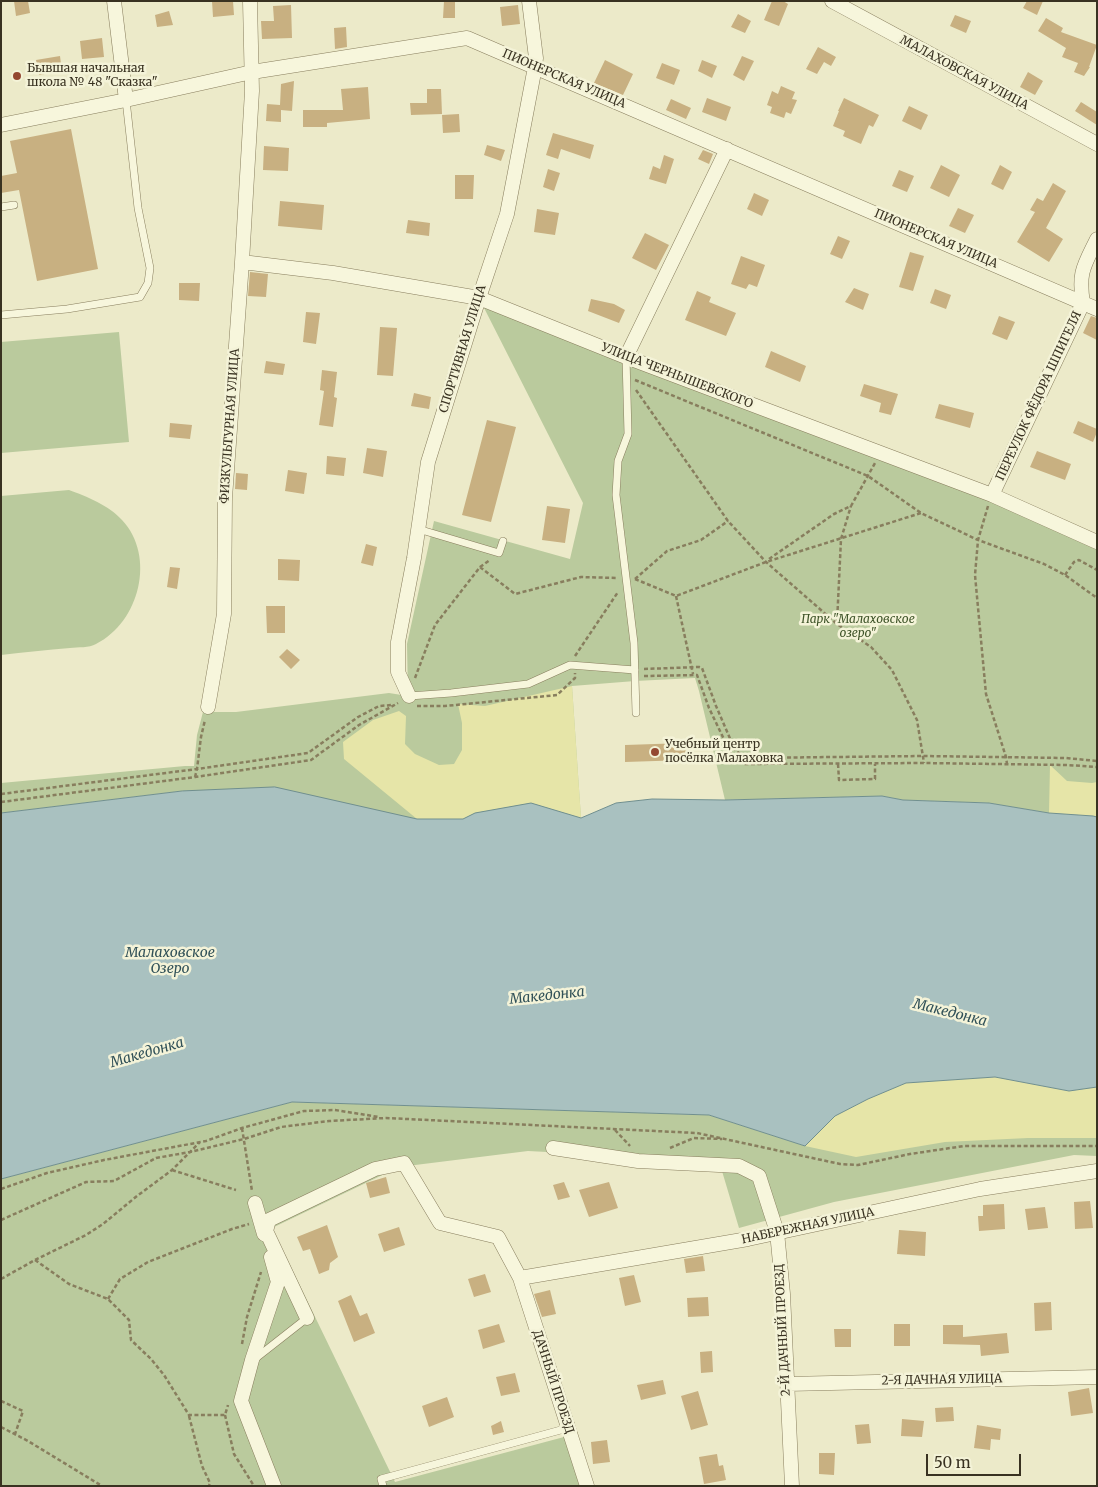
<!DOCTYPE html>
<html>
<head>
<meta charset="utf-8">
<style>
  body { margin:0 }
  #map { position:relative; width:1098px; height:1487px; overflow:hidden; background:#eceac9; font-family:Merriweather,serif }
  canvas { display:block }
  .frame { position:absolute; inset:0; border:2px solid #393221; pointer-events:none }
  .scale { position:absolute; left:926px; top:1454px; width:95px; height:22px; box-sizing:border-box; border:2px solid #393221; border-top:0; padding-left:6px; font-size:15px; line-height:18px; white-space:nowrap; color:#393221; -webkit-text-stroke:4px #f4f3d8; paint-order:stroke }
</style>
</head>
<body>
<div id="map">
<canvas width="1098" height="1487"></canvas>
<div class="frame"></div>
<div class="scale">50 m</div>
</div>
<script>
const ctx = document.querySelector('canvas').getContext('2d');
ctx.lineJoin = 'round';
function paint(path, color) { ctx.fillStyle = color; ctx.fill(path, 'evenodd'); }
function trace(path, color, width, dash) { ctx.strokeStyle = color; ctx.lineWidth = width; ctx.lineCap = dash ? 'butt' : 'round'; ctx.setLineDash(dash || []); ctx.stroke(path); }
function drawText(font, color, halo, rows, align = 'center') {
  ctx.font = font + ' Merriweather,serif'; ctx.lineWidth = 5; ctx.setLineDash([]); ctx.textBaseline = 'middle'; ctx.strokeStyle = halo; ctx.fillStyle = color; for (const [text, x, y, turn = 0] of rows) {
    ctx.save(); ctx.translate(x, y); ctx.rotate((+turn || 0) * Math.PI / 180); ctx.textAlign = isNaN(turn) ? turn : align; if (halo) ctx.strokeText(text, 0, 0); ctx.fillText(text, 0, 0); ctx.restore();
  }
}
const green = new Path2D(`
  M479 298 1097 539V817L1093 816 1049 813 989 803 903 800 882 796 725 800 699 691 695 678 635 681 572 686 581 818 417 819 182 791 1 813V783L185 766H194L197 735 203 712H236L389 693 408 696 407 644 434 521 570 559 583 503Z
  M119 332 129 442 1 453V342Z
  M69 490C86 496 110 506 122 520 156 556 140 622 96 644 89 648 78 647 70 648 47 650 24 652 1 655V496Z
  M1097 1087V1156L1074 1155 834 1202 739 1228 719 1161 528 1151 399 1167 272 1228 395 1482 564 1437 580 1486H1V1179L292 1102 709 1115 805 1146 1069 1091Z`);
const sand = new Path2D(`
  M572 686 581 818 531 803 475 813 463 819H417L344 759 343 742 373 720 399 711 406 716 405 744 415 754 439 765 454 764 462 750V723L458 704 485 706Z
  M1050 765 1067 781 1092 783 1097 782V817L1093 816 1049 813Z
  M995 1077 1069 1091 1097 1087V1138H1028L945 1142 856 1157 805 1146 835 1116 868 1099 906 1083Z`);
const water = new Path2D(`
  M275 787 417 819H463L475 813 531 803 581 818 616 803 652 799 725 800 882 796 903 800 989 803 1049 813 1093 816 1097 817V1087L1069 1091 995 1077 906 1083 868 1099 835 1116 805 1146 709 1115 292 1102 1 1179V813L182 791Z`);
const building = new Path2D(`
  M14 1H28L30 13 16 16Z
  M212 1H233L234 15 213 17Z
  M444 1H455V18H443Z
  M772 1H783L788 4 779 26 764 20Z
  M1027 1H1043L1037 15 1023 8Z
  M291 5 292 38 262 39 261 21H274L273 6Z
  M518 5 520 24 502 26 500 7Z
  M169 11 173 25 157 27 155 15Z
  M738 14 751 21 745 33 731 27Z
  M955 15 971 21 966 33 950 26Z
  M1046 18 1063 28 1061 32 1097 45 1089 67H1090L1084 76 1074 72 1078 63 1062 57 1066 48 1038 31Z
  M346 27 347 47 335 49 334 28Z
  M102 38 104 57 82 59 80 41Z
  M818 47 836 57 831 66 824 62 817 74 806 69Z
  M60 56 62 72 39 75 36 60Z
  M742 56 754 61 744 81 733 75Z
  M605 60 633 74 623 95 594 83Z
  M702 60 717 66 712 78 698 71Z
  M662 63 680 70 674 85 656 78Z
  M1028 72 1043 81 1035 95 1020 87Z
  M294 81 292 111 281 110V122L266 121 267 104 280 105 281 84Z
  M781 86 795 92 792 99 797 100 791 114 786 112 784 118 770 113 772 107 767 105 772 91 778 94Z
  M368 87 370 119 327 123V127H303V110H343L341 89Z
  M427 89H441L442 114 411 115 410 103H427Z
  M707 98 731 107 726 121 702 112Z
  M844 98 879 115 873 127 869 125 861 144 843 136 845 131 833 126 839 111H838Z
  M671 99 691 108 686 119 666 110Z
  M1081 102 1097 112V125L1075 111Z
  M909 106 928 115 921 130 902 121Z
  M459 114 460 132 443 133 442 115Z
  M71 129 98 269 37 281 19 190 1 193V176L17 173 10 141Z
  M553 133 594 145 590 159 561 149 558 159 546 155Z
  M487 145 505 150 501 161 484 155Z
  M264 146 289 148 288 171 263 170Z
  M703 150 713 154 709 164 698 159Z
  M664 155 674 159 666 184 649 179 653 166 660 169Z
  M941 165 960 175 949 197 930 188Z
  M1000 165 1012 172 1003 190 991 184Z
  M548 169 560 173 554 191 543 187Z
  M899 170 914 176 907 192 892 186Z
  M455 175H474L473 199H455Z
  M1053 183 1066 191 1046 228 1063 239 1049 262 1017 242 1035 212 1030 210 1037 198 1043 201Z
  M754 193 769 200 762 216 747 209Z
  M280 201 324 205 322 230 278 226Z
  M958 208 974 215 965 233 949 226Z
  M537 209 559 213 555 235 534 232Z
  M408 220 430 223 429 236 406 233Z
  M645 233 669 245 656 270 632 258Z
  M838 236 850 241 842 259 830 254Z
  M910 252 924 256 913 291 899 287Z
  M741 256 765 265 757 287 749 284 746 289 731 284Z
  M250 272 268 274 266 297 248 296Z
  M179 283H200L199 301 179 300Z
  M854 288 869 294 863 310 845 302Z
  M935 289 951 295 946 309 930 303Z
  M697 291 711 297 709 302 736 313 726 336 685 320Z
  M591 299 614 304 625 310 619 323 588 311Z
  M306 312 320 313 316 344 303 342Z
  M999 316 1015 322 1007 340 992 334Z
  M1091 316 1097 318V340L1083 333Z
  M380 327 397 328 393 376 377 375Z
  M771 351 806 366 800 382 765 367Z
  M266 361 285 364 283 375 264 373Z
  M322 370 337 372 334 397 337 398 333 427 319 425 324 391 320 390Z
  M864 384 898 394 891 415 879 412 881 403 860 396Z
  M414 393 431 397 429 409 411 406Z
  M939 404 974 413 970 428 935 418Z
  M487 420 516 427 491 522 462 515Z
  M1078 421 1097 429V432L1093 442 1073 433Z
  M170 423 192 425 190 439 169 437Z
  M367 448 387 451 383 477 363 473Z
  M1037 451 1071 464 1065 480 1030 467Z
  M327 456 346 458 344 476 326 474Z
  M288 470 307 473 304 494 285 491Z
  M236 473 248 474 247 490 235 489Z
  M547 506 570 509 565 543 542 540Z
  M366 544 377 547 373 566 361 563Z
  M278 559 300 560 299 581 278 580Z
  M170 567 180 568 177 589 167 587Z
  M266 606H285V633H267Z
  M287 649 300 660 291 669 279 657Z
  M685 743 686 760 625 762V745Z
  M386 1177 390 1193 370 1198 366 1183Z
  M564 1182 570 1197 558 1200 553 1185Z
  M609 1182 618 1208 589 1217 579 1190Z
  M1090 1201 1093 1228 1075 1229 1074 1202Z
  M1004 1204 1005 1229 979 1231 978 1216H983V1205Z
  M1045 1207 1048 1228 1028 1230 1025 1209Z
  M327 1225 338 1257 330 1263 329 1270 319 1274 310 1249 303 1251 297 1237Z
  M399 1227 405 1245 384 1252 378 1234Z
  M899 1230 926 1232 925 1256 897 1254Z
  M703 1256 705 1271 686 1273 684 1259Z
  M485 1274 491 1292 474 1297 468 1279Z
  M634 1275 641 1302 625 1306 619 1278Z
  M550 1290 556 1314 542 1317 534 1294Z
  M351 1295 360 1316 367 1313 375 1333 354 1342 338 1301Z
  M708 1297 709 1316 688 1317 687 1298Z
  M1051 1302 1052 1330 1035 1331 1034 1303Z
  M499 1324 505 1342 483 1349 478 1330Z
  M894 1324H910V1346H894Z
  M943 1325H963V1337L1007 1333 1009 1353 981 1356 980 1345 943 1344Z
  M834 1329H851V1347H835Z
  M712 1351 713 1372 701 1373 700 1352Z
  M515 1373 520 1392 501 1396 496 1377Z
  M663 1380 666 1394 641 1400 637 1385Z
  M1089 1388 1093 1413 1071 1416 1068 1392Z
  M698 1391 708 1425 691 1430 681 1396Z
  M447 1397 454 1417 429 1427 422 1406Z
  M953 1407 954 1421 936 1422 935 1408Z
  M902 1419 924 1421 922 1437 901 1436Z
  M501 1421 504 1432 493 1435 491 1426Z
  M869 1424 871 1443 857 1444 855 1425Z
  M977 1425 1001 1429 1000 1440 991 1439 990 1450 974 1448Z
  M607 1440 610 1462 593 1464 591 1442Z
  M819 1453H835L834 1475 819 1474Z
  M717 1454 719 1466 723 1465 726 1480 704 1484 699 1457Z`);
const path = new Path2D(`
  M635 380 868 476 921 513 978 540 1044 564 1065 575 1097 598
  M636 390 728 521 766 562 837 624 871 647 892 670 917 720 924 763
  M988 506 978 540 975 575 986 694 1006 757 1007 764
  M769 559 834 514 851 506 875 463
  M480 567 515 594 581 577 617 578
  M1065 575 1074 562 1079 560 1097 570
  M635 579 676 596 766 562 921 513
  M635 579 667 551 701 540 728 521
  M676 596 693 674
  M837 623 841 539 851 506
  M575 656 618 592
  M644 669 699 667 702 668 716 706 735 750 745 758 924 756 1066 758 1097 761
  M644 676 697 675 709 708 731 754 744 764 924 763 1067 765 1097 767
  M415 678 435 625 480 567 490 560
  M417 706H445L557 695 575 678V673
  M838 764 839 780 875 779V764
  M195 777 197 769 201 737 205 720
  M1 794 197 769 308 753 358 717 379 706 392 705
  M1 802 195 777 311 760 359 725 398 703
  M242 1128 252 1191
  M615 1130 630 1146
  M670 1148 694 1138 722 1139
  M172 1170 236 1190
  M1 1189 47 1173 104 1160 206 1141 242 1128 304 1111 335 1110 379 1117
  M1 1220 86 1182 114 1181 156 1158 190 1152 244 1139 281 1127 329 1121 386 1118 697 1133 840 1164 858 1165 910 1154 964 1146H1097
  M35 1260 69 1284 108 1299 129 1320 131 1340 151 1359 164 1375 189 1415H225L228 1405
  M1 1279 35 1260 86 1235 103 1224 137 1196 172 1170 200 1142
  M108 1299 120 1279 148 1262 232 1229 249 1224
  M242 1344 247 1317 261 1272
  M1 1401 23 1411 15 1434
  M225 1415 234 1454 254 1486
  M189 1416 202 1466 210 1483 209 1486
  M1 1427 28 1441 102 1486`);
const service = new Path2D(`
  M1 207 14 205
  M1 315 67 309 140 297 148 283 150 268 138 208 126 100
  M626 357 628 434 618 461 616 495 634 643 636 713
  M418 529 499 553 503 541
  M409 696 451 693 528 684 570 665 635 670
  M256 1358 307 1318
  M383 1486 381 1479 568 1428`);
const minor = new Path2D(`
  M114 1 126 100
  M832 1 1097 144
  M1 125 126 100 252 72 467 38 1097 309
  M242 262 333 273 479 298 626 357 992 495 1097 542
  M626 357 727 149
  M992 495 1083 303C1078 272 1084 266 1097 239
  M409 696 398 672V642L414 558 428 462 479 298 507 214 535 67 536 58 529 1
  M208 707 224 614 225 498 242 262 252 91 250 1
  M553 1148 638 1161 739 1166 759 1176 777 1232 783 1294 792 1486
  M255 1203 264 1234
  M271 1257 278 1282 252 1360 241 1401 274 1486
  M520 1278 748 1239 980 1189 1097 1171
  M307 1318 266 1231 269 1220 375 1169 404 1163 440 1223 498 1237 520 1278 587 1486
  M787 1384 1097 1377`);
const markers = [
  [17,76,5,"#944831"],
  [655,752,5,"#944831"]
];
const poiNames = [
  ["Бывшая начальная",27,69],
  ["школа № 48 \"Сказка\"",27,83],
  ["Учебный центр",665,745],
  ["посёлка Малаховка",665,759]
];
const streetNames = [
  ["МАЛАХОВСКАЯ УЛИЦА",964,73,28],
  ["ПИОНЕРСКАЯ УЛИЦА",564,79,23],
  ["ПИОНЕРСКАЯ УЛИЦА",936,239,23],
  ["СПОРТИВНАЯ УЛИЦА",463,349,-73],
  ["УЛИЦА ЧЕРНЫШЕВСКОГО",677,376,21],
  ["ПЕРЕУЛОК ФЁДОРА ШПИГЕЛЯ",1039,396,-65],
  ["ФИЗКУЛЬТУРНАЯ УЛИЦА",230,426,-86],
  ["НАБЕРЕЖНАЯ УЛИЦА",808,1226,-12],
  ["2-Й ДАЧНЫЙ ПРОЕЗД",783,1330,-93],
  ["2-Я ДАЧНАЯ УЛИЦА",942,1380,-1],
  ["ДАЧНЫЙ ПРОЕЗД",553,1382,72]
];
const parkNames = [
  ["Парк \"Малаховское",858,620],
  ["озеро\"",858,634]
];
const waterNames = [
  ["Малаховское",170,953],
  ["Озеро",170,969],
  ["Македонка",547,996,-6],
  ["Македонка",950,1013,14],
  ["Македонка",147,1053,-16]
];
paint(green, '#baca9d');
paint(sand, '#e6e5a8');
paint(water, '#a9c1c0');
trace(water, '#708f8f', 1);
paint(building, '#c8b081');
trace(service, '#887e5e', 8);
trace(minor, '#887e5e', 15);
trace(path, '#887e5e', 2.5, [4, 2.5]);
trace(service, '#f7f6dc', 7);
trace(minor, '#f7f6dc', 14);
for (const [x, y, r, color] of markers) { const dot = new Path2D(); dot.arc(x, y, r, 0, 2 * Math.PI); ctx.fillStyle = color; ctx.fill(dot); trace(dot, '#f4f3d8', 2); }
drawText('12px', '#393221', '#f4f3d8', poiNames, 'left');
drawText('12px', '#393221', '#f4f3d8', streetNames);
drawText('italic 12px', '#3f5429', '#f4f3d8', parkNames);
drawText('italic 14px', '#315158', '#f4f3d8', waterNames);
</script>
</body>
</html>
